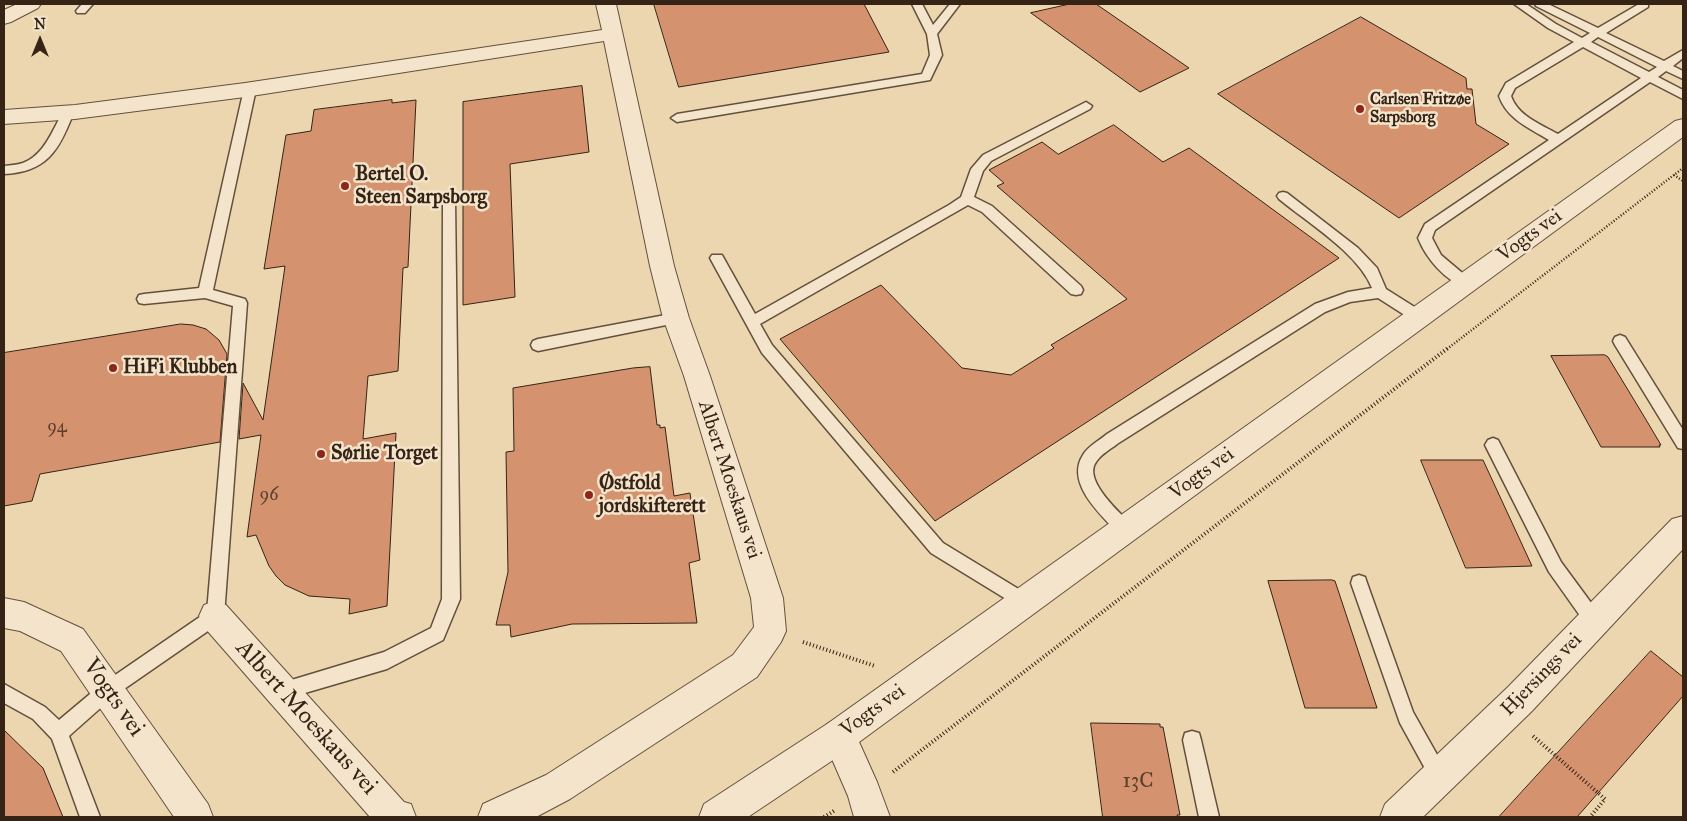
<!DOCTYPE html>
<html>
<head>
<meta charset="utf-8">
<style>
  body { margin:0 }
  #map { position:relative; width:1687px; height:821px; overflow:hidden; background:#ecd6af; font-family:"IM FELL Great Primer",serif }
  canvas { display:block }
  .frame { position:absolute; inset:0; border:5px solid #352316; pointer-events:none }
  .north { position:absolute; left:15px; top:15px; width:50px; height:50px; -webkit-text-stroke:4px #f3e4cb; paint-order:stroke; rotate:0deg; font-size:14px; font-weight:700; line-height:20px; text-align:center; color:#352316 }
  .north::after { content:''; display:block; margin:auto; width:18px; height:22px; background:#352316; clip-path:polygon(50% 0,100% 100%,50% 72%,0 100%) }
</style>
</head>
<body>
<div id="map">
<canvas width="1687" height="821"></canvas>
<div class="frame"></div>
<div class="north">N</div>
</div>
<script>
const ctx = document.querySelector('canvas').getContext('2d');
ctx.lineJoin = 'round';
function paint(path, color) { ctx.fillStyle = color; ctx.fill(path, 'evenodd'); }
function trace(path, color, width, dash) { ctx.strokeStyle = color; ctx.lineWidth = width; ctx.lineCap = dash ? 'butt' : 'round'; ctx.setLineDash(dash || []); ctx.stroke(path); }
function drawText(font, color, halo, rows, align = 'center') {
  ctx.font = font + ' "IM FELL Great Primer",serif'; ctx.lineWidth = 5; ctx.setLineDash([]); ctx.textBaseline = 'middle'; ctx.strokeStyle = halo; ctx.fillStyle = color; for (const [text, x, y, turn = 0] of rows) {
    ctx.save(); ctx.translate(x, y); ctx.rotate((+turn || 0) * Math.PI / 180); ctx.textAlign = isNaN(turn) ? turn : align; if (halo) ctx.strokeText(text, 0, 0); ctx.fillText(text, 0, 0); ctx.restore();
  }
}
const building = new Path2D(`
  M654 4H864L889 52 679 87Z
  M1070 4H1096L1189 68 1140 92 1031 13Z
  M1361 17 1466 78 1467 89H1472L1476 124 1509 144 1399 218 1218 94Z
  M582 86 589 152 510 164 515 297 463 305V102Z
  M392 100V103L416 100 408 267 403 268 398 371 368 376 363 439 396 433 387 606 349 614 350 599 309 596 285 585 276 576 269 566 256 535 247 537 261 435 239 439 243 383 263 420 285 266 264 269 286 135 311 131 314 110Z
  M1114 125 1163 162 1189 148 1339 258 935 521 780 339 881 285 962 368 1011 375 1054 348 1051 345 1127 299 997 186 1004 183 989 170 1042 142 1058 154Z
  M181 324 193 325 206 329 219 340 227 354 220 442 40 474 32 501 4 506V353Z
  M1605 355 1608 357 1645 418 1661 445H1659L1660 447H1601L1551 356Z
  M650 367 657 425H660V428L665 427 674 496 690 493 700 560 689 563 697 623 572 624 511 637 510 625H496L508 572 506 452 514 451 513 388 633 368Z
  M1421 460H1483L1532 566 1466 568Z
  M1332 580 1335 581 1377 708H1305L1268 581Z
  M1651 651 1683 677V696L1577 817H1499Z
  M1091 723 1160 724V727H1163L1180 815H1177L1178 817H1103Z
  M4 730 43 768 63 817H4Z`);
const pathFar1 = new Path2D(`
  M1674 175 1683 181
  M1447 349 1683 168`);
const path = new Path2D(`
  M803 642 875 666
  M1533 736 1605 799 1590 817
  M893 772 1448 348
  M824 817 834 811`);
const service = new Path2D(`
  M82 4H93L85 13H77L76 11Z
  M912 4H922L933 25 950 4H960L937 34 942 55 930 80 677 122 671 118 677 114 922 74 930 55 927 34Z
  M1514 4H1526L1556 24 1582 38 1590 33 1536 6 1535 4H1548L1598 28 1639 4H1648V7L1606 33 1664 61 1683 50V58L1673 66 1683 71V79L1666 71 1658 77 1683 90V99L1650 82 1435 230 1432 238 1441 255 1473 282 1471 286 1466 287C1445 281 1426 258 1418 238L1425 224 1549 140C1529 128 1507 119 1499 96L1506 83 1574 42 1548 28ZM1598 37 1657 67 1649 72 1591 42ZM1583 47 1641 78 1558 134C1540 124 1518 116 1511 96L1515 88Z
  M250 85 256 89 213 290 245 299 247 303 224 616 221 622 114 696 69 736 100 817H80L52 739 33 719 4 703V684L45 707 59 720 102 684 207 612 233 306 205 298 144 304 139 303 137 299 139 295 144 294 199 288 244 89Z
  M1086 102 1092 106 1090 109 991 161 983 171 974 197 992 206 1081 286 1083 290 1081 294 1076 295 1071 294 982 212 968 205 760 324 772 345 943 543 1030 596 1033 602 1030 608 1024 610 931 553 762 353 710 258 712 255H722L755 314 949 205 961 197 971 169 983 155Z
  M67 110 73 114C59 151 46 172 4 174V166C10 165 17 165 23 163 50 153 57 113 67 110Z
  M1283 192 1287 193 1358 248 1377 268 1386 289 1424 313 1426 317 1424 321 1419 322 1414 321 1378 298 1350 302 1325 312 1117 444C1111 449 1101 454 1096 462 1083 480 1119 512 1131 524L1133 529 1131 534 1125 536 1119 534C1101 515 1065 483 1083 455 1088 446 1099 441 1107 434L1315 304 1348 292 1372 288C1358 253 1308 223 1279 199L1277 196 1279 193Z
  M449 195 453 196 455 199 460 599 443 640 387 669 281 700 275 697 272 691 275 685 384 652 431 628 442 599 443 199 445 196Z
  M676 313 681 314 683 318 681 322 676 323 538 351 533 349 531 345 533 341 538 339Z
  M1620 335 1625 337 1683 430V449L1678 448 1615 345 1613 341 1615 337Z
  M1493 438 1498 440 1561 562 1600 615 1603 621 1600 627 1594 629 1588 627 1549 572 1485 445 1488 440Z
  M1359 575 1365 577 1367 583 1413 712 1449 776 1447 783 1440 785 1433 783 1400 723 1351 583 1353 577Z
  M1192 731 1199 733 1201 740 1219 817H1199L1183 740 1185 733Z`);
const minor = new Path2D(`
  M596 4H616L674 266 689 318 710 376 783 598 786 631 781 642 757 677 570 799 536 817H478L483 804 546 775 733 655 754 627 751 598 684 376 663 318 650 266 604 41 245 97 75 119 4 124V110L75 105 245 83 602 30Z
  M1683 516V549L1532 711 1423 817H1380L1385 804 1508 687 1672 519Z
  M215 601 226 605 404 802 411 804 416 817H370L204 627 199 616 204 605Z
  M839 719 851 724 877 782 890 817H854L848 796 822 736 827 724Z`);
const tertiary = new Path2D(`
  M17 4H41L38 8 11 22 4 24V10Z
  M1683 119V137L851 748 748 817H699L704 804 827 724 1675 121Z
  M4 598 24 602 83 629 208 804 213 817H174L61 651 20 631 4 628Z`);
const markers = [
  [1360,109,5,"#8f2418"],
  [345,186,5,"#8f2418"],
  [113,368,5,"#8f2418"],
  [321,454,5,"#8f2418"],
  [589,495,5,"#8f2418"]
];
const farPoinames = [
  ["Carlsen Fritzøe",1370,100],
  ["Sarpsborg",1370,118]
];
const numberNames = [
  ["94",57,428],
  ["96",269,496]
];
const poiNames = [
  ["Bertel O.",355,175],
  ["Steen Sarpsborg",355,198],
  ["HiFi Klubben",123,368],
  ["Sørlie Torget",331,454],
  ["Østfold",599,484],
  ["jordskifterett",599,507]
];
const streetNames = [
  ["Vogts vei",1530,236,-36],
  ["Vogts vei",1202,474,-36],
  ["Albert Moeskaus vei",729,480,72],
  ["Hjersings vei",1542,675,-46],
  ["Vogts vei",873,711,-36]
];
const nearNumbernames = [
  ["13C",1138,782]
];
const nearStreetnames = [
  ["Vogts vei",113,698,55],
  ["Albert Moeskaus vei",306,718,48]
];
paint(building, '#d5926e');
trace(building, '#352316', 1);
trace(service, '#63503c', 3);
trace(minor, '#63503c', 2);
trace(tertiary, '#63503c', 2);
trace(pathFar1, '#352316', 2.5, [1, 2]);
trace(path, '#352316', 4, [1, 2.5]);
paint(service, '#f3e4cb');
paint(minor, '#f3e4cb');
paint(tertiary, '#f3e4cb');
for (const [x, y, r, color] of markers) { const dot = new Path2D(); dot.arc(x, y, r, 0, 2 * Math.PI); ctx.fillStyle = color; ctx.fill(dot); trace(dot, '#f3e4cb', 2); }
drawText('bold 16px', '#352316', '#f3e4cb', farPoinames, 'left');
drawText('18px', '#5d3f2c', null, numberNames);
drawText('bold 20px', '#352316', '#f3e4cb', poiNames, 'left');
drawText('20px', '#352316', '#f3e4cb', streetNames);
drawText('21px', '#5d3f2c', null, nearNumbernames);
drawText('24px', '#352316', '#f3e4cb', nearStreetnames);
</script>
</body>
</html>
